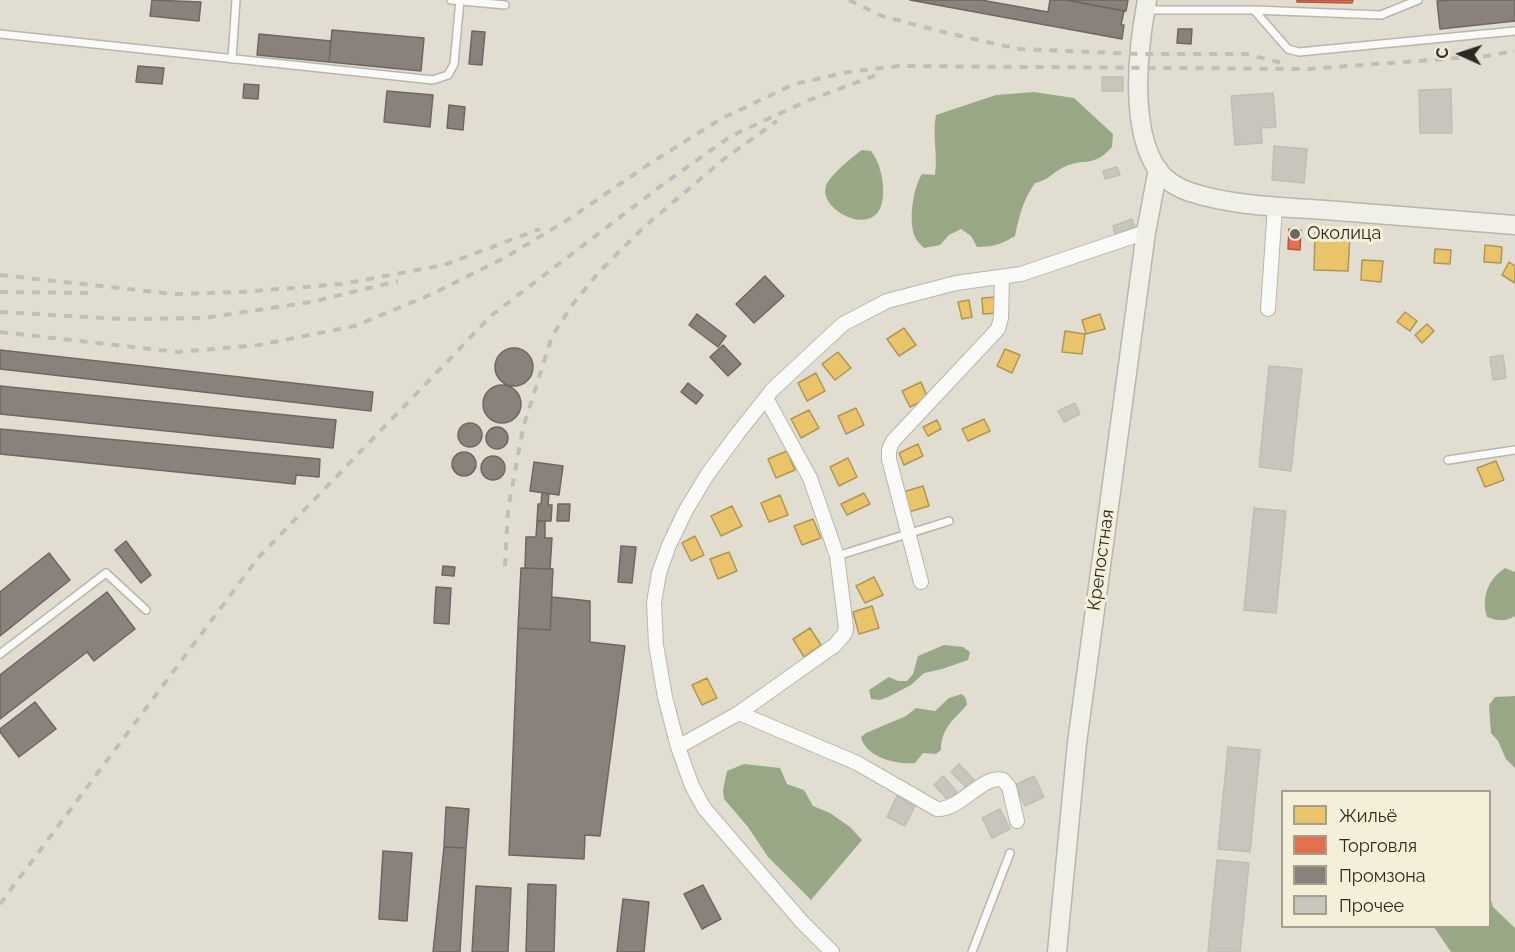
<!DOCTYPE html>
<html>
<head>
<meta charset="utf-8">
<style>
  body { margin:0 }
  #map { position:relative; width:1515px; height:952px; overflow:hidden; background:#e1ded1; font-family:Raleway,sans-serif }
  canvas { display:block }
  .legend { position:absolute; left:1281px; top:790px; width:210px; height:138px; box-sizing:border-box; background:#f4efd8; border:2px solid #a4a08f; margin:0; padding:8px 10px; list-style:none; font-size:18px; color:#2b2921 }
  .legend li { display:flex; align-items:center; gap:12px; height:30px }
  .legend b { width:30px; border:2px solid #a4a08f }
  .north { position:absolute; left:1431px; top:24px; width:60px; height:60px; -webkit-text-stroke:4px #f4efd8; paint-order:stroke; rotate:273deg; font-size:16px; font-weight:700; line-height:24px; text-align:center; color:#2b2921 }
  .north::after { content:''; display:block; margin:auto; width:21px; height:27px; background:#2b2921; clip-path:polygon(50% 0,100% 100%,50% 72%,0 100%) }
</style>
</head>
<body>
<div id="map">
<canvas width="1515" height="952"></canvas>
<ul class="legend">
<li><b style="height:16px;background:#e9c46a"></b>Жильё</li>
<li><b style="height:16px;background:#e76f51"></b>Торговля</li>
<li><b style="height:16px;background:#8a817c"></b>Промзона</li>
<li><b style="height:16px;background:#c8c5bc"></b>Прочее</li>
</ul>
<div class="north">С</div>
</div>
<script>
const ctx = document.querySelector('canvas').getContext('2d');
ctx.lineJoin = 'round';
function paint(path, color) { ctx.fillStyle = color; ctx.fill(path, 'evenodd'); }
function trace(path, color, width, dash) { ctx.strokeStyle = color; ctx.lineWidth = width; ctx.lineCap = dash ? 'butt' : 'round'; ctx.setLineDash(dash || []); ctx.stroke(path); }
function drawText(font, color, halo, rows, align = 'center') {
  ctx.font = font + ' Raleway,sans-serif'; ctx.lineWidth = 6; ctx.setLineDash([]); ctx.textBaseline = 'middle'; ctx.strokeStyle = halo; ctx.fillStyle = color; for (const [text, x, y, turn = 0] of rows) {
    ctx.save(); ctx.translate(x, y); ctx.rotate((+turn || 0) * Math.PI / 180); ctx.textAlign = isNaN(turn) ? turn : align; if (halo) ctx.strokeText(text, 0, 0); ctx.fillText(text, 0, 0); ctx.restore();
  }
}
const water = new Path2D(`
  M1034 92 1074 98 1113 134 1112 147C1092 169 1085 157 1064 167 1053 172 1049 180 1035 183 1023 200 1019 216 1015 236 1002 244 993 247 977 247L971 236 961 229 949 235 940 245 924 248C921 245 916 240 915 237 908 221 913 188 922 174L935 175C938 155 932 135 936 115L996 95Z
  M862 150 871 151C880 162 884 181 883 195 881 243 817 211 826 186 829 176 853 156 862 150Z
  M1505 568 1515 572V616C1505 622 1498 621 1487 617 1481 598 1488 579 1505 568Z
  M944 645 963 647 970 652 968 660 942 669 924 673 911 685 888 697 880 700 871 699 869 690 889 677 898 681H907L913 674 918 656Z
  M962 694 966 699 967 705C953 720 941 729 941 750L936 754 923 753 915 763C897 765 865 757 861 737L866 733 906 716 916 708 935 711 949 698Z
  M1515 696V768L1506 759 1498 741 1491 733 1489 705 1495 697Z
  M744 764 780 768 787 784 804 790 813 806 830 813 850 827 862 840 811 900 768 857 748 827 724 799 723 790 727 771Z
  M1490 897 1493 907 1515 928V952H1451L1434 927 1490 926Z`);
const homes = new Path2D(`
  M1315 233 1350 234 1348 271 1314 270Z
  M1485 245 1502 247 1501 263 1484 262Z
  M1435 249 1451 250 1450 264 1434 263Z
  M1362 260 1383 261 1381 282 1361 280Z
  M1509 262 1515 266V283L1502 275Z
  M997 297V313L983 314 982 298Z
  M969 300 972 317 962 319 958 302Z
  M1405 312 1417 321 1410 331 1397 322Z
  M1100 314 1105 329 1086 334 1082 320Z
  M1427 324 1434 331 1422 343 1415 335Z
  M904 328 916 345 899 356 887 339Z
  M1065 331 1085 334 1082 354 1062 352Z
  M1005 349 1020 355 1012 373 997 366Z
  M838 352 851 368 835 380 822 364Z
  M816 373 825 391 807 401 798 383Z
  M921 382 928 398 910 407 902 391Z
  M856 408 864 425 846 434 838 416Z
  M809 410 819 428 801 438 791 419Z
  M984 419 990 431 968 441 962 429Z
  M937 420 941 429 928 436 923 427Z
  M918 444 923 456 904 465 899 453Z
  M787 451 795 470 776 478 768 459Z
  M848 458 857 477 839 486 830 467Z
  M1496 461 1504 480 1485 487 1477 468Z
  M923 486 929 506 909 512 903 492Z
  M864 493 870 504 847 515 841 504Z
  M780 495 788 515 769 522 761 503Z
  M732 506 742 526 721 536 711 516Z
  M813 519 821 538 802 545 794 526Z
  M695 536 704 555 691 561 682 543Z
  M729 552 737 571 718 579 710 559Z
  M874 577 883 595 865 603 856 586Z
  M872 606 879 628 859 634 853 612Z
  M810 628 821 645 804 657 793 639Z
  M707 678 717 698 702 705 692 685Z`);
const shops = new Path2D(`
  M1297 0H1353L1352 3 1297 2Z
  M1289 229 1301 230 1300 250 1288 249Z`);
const industry = new Path2D(`
  M152 0 201 2 199 21 150 16Z
  M910 0H981L1048 12 1050 0H1066L1124 11 1121 25H1124L1122 39Z
  M1066 0H1128L1126 11Z
  M1450 0H1515V21L1440 29 1437 1Z
  M1178 29H1192L1191 44 1177 43Z
  M332 30 424 38 421 71 329 62Z
  M472 31 485 32 482 65 469 64Z
  M259 34 331 41 329 62 257 55Z
  M138 66 164 68 162 84 136 82Z
  M244 84 259 85 258 99 243 98Z
  M387 91 433 95 430 127 384 122Z
  M449 105 465 107 463 130 447 128Z
  M765 276 784 296 754 323 736 304Z
  M697 314 726 336 718 347 689 325Z
  M723 345 741 364 728 376 710 357Z
  M495 367a19 19 0 1 1 38 0a19 19 0 1 1-38 0Z
  M0 350 373 392 371 411 0 369Z
  M688 383 703 395 696 404 681 392Z
  M483 404a19 19 0 1 1 38 0a19 19 0 1 1-38 0Z
  M0 386 336 420 333 448 0 414Z
  M458 435a12 12 0 1 1 24 0a12 12 0 1 1-24 0Z
  M486 438a11 11 0 1 1 22 0a11 11 0 1 1-22 0Z
  M0 429 320 459 319 477 296 475 295 484 0 454Z
  M452 464a12 12 0 1 1 24 0a12 12 0 1 1-24 0Z
  M481 468a12 12 0 1 1 24 0a12 12 0 1 1-24 0Z
  M534 462 563 466 559 495 530 491Z
  M542 493H549L548 505H552L551 521H537L538 504H541Z
  M558 504H570L569 521H557Z
  M537 521H545V538H552L550 569 525 568 526 537H536Z
  M126 541 151 575 141 583 115 550Z
  M621 546 636 547 632 583 618 582Z
  M49 553 70 580 0 636V592Z
  M443 566 455 567 454 576 442 575Z
  M521 568 553 569 550 630 518 628Z
  M436 587 451 588 449 624 434 623Z
  M107 592 135 629 94 661 87 652 0 719V675Z
  M552 597 590 601V642L625 646 600 836 585 835 584 859 509 855 518 628 550 630Z
  M35 702 56 729 19 757 0 732V729Z
  M446 807 469 809 466 848 444 847Z
  M444 847 466 848 460 952H433Z
  M383 851 412 853 407 921 379 919Z
  M528 884 556 885 554 952H526Z
  M703 885 721 919 702 929 684 894Z
  M476 886 511 888 508 952H472Z
  M623 899 649 902 644 952H617Z`);
const building = new Path2D(`
  M1102 77H1123V91H1102Z
  M1451 89 1452 133H1420L1419 90Z
  M1273 93 1276 127 1261 128 1262 143 1235 145 1231 96Z
  M1274 146 1307 149 1304 183 1272 180Z
  M1117 167 1120 175 1105 179 1103 171Z
  M1132 219 1135 227 1115 234 1113 226Z
  M1503 355 1506 378 1493 380 1490 357Z
  M1269 366 1302 369 1291 471 1259 467Z
  M1075 403 1080 414 1064 422 1058 411Z
  M1254 508 1286 511 1276 613 1244 610Z
  M1228 747 1260 750 1250 852 1218 849Z
  M959 764 976 782 968 789 951 772Z
  M943 776 957 792 948 800 934 785Z
  M1034 776 1044 797 1025 806 1015 785Z
  M897 796 915 806 905 826 887 817Z
  M1000 809 1010 829 992 838 982 818Z
  M1217 860 1249 863 1240 952H1208Z`);
const lane = new Path2D(`
  M451 0 505 5
  M1145 10H1254L1288 49 1299 52 1515 31
  M1254 10 1381 15 1418 0
  M0 34 433 80 448 75 454 64 460 0
  M232 59 236 0
  M1448 460 1515 450
  M837 556 949 521
  M0 654 106 573 146 610
  M972 952 1010 853`);
const street = new Path2D(`
  M1268 309 1275 207
  M921 582 889 459V450L893 441 998 329 1001 318 1002 277
  M739 713 857 763 937 809C959 811 983 774 1003 780L1009 787 1017 821
  M678 747 739 713 835 645 845 633 846 627 837 556 810 478 766 398
  M832 952 802 922 704 808 692 786 678 747 665 697 656 645 654 603 659 573 669 545 686 510 707 475 738 433 772 390 843 324 887 301 956 283 1021 274 1146 232`);
const secondary = new Path2D(`
  M1147 0C1138 48 1129 126 1157 169 1165 180 1178 188 1190 192 1233 206 1281 207 1325 210 1388 215 1452 220 1515 225
  M1057 952 1077 743 1146 232 1158 169`);
const rail = new Path2D(`
  M849 0 882 16 947 33 1019 49 1140 54H1246L1286 64
  M0 275 173 294 242 292 342 284 444 265 540 229
  M0 292 96 293
  M0 312 122 319 204 318 311 302 398 281
  M0 332 177 352 259 345 355 326 432 294 506 257 569 219 652 162 721 119 794 84 849 72 899 66 1307 69 1487 56 1515 51
  M505 566 508 510 523 428 552 336 573 304 599 272 644 227 724 159 777 121
  M0 904 258 558 492 315 662 185 731 136 807 101 879 74`);
const markers = [
  [1295,234,6,"#6b685f"]
];
const poiNames = [
  ["Околица",1307,234]
];
const streetNames = [
  ["Крепостная",1101,560,-82]
];
paint(water, '#98a786');
paint(homes, '#e9c46a');
trace(homes, '#b09654', 1.5);
paint(shops, '#e76f51');
trace(shops, '#af5a43', 1.5);
paint(industry, '#8a817c');
trace(industry, '#6e6761', 1.5);
paint(building, '#c8c5bc');
trace(building, '#c1bdb4', 1.5);
trace(lane, '#b8b6ac', 10);
trace(street, '#b8b6ac', 16);
trace(secondary, '#b8b6ac', 21);
trace(lane, '#fafaf8', 7);
trace(street, '#fafaf8', 14);
trace(secondary, '#f0f0e9', 18);
trace(rail, '#bebebb', 4, [8, 8]);
for (const [x, y, r, color] of markers) { const dot = new Path2D(); dot.arc(x, y, r, 0, 2 * Math.PI); ctx.fillStyle = color; ctx.fill(dot); trace(dot, '#f4efd8', 2); }
drawText('18px', '#2b2921', '#f4efd8', poiNames, 'left');
drawText('18px', '#2b2921', '#f4efd8', streetNames);
</script>
</body>
</html>
